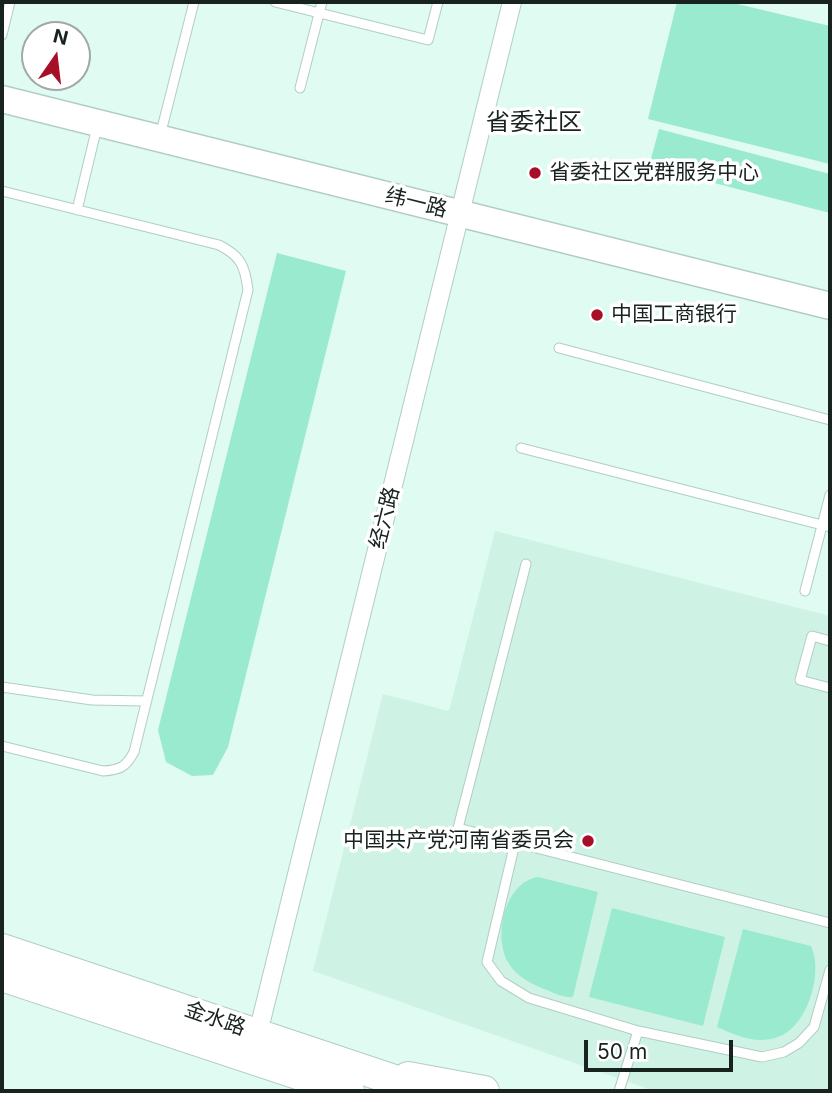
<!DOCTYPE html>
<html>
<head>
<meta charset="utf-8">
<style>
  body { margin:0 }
  #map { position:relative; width:832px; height:1093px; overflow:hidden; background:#e0fbf1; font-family:Inter,sans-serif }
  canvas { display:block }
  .frame { position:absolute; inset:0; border:4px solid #18231f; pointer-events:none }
  .north { position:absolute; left:21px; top:21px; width:70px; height:70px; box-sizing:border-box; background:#fff; border:2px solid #a3a7a5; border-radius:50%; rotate:14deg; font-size:19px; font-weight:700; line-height:28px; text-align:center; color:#18231f }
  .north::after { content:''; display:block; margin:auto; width:24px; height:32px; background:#a70f28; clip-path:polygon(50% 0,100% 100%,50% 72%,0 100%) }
  .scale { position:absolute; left:584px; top:1040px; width:149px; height:32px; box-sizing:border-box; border:4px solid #18231f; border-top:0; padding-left:9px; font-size:21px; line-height:24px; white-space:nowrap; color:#18231f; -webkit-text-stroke:5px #fff; paint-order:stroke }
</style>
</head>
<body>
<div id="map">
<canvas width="832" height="1093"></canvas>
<div class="frame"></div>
<div class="north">N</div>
<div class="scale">50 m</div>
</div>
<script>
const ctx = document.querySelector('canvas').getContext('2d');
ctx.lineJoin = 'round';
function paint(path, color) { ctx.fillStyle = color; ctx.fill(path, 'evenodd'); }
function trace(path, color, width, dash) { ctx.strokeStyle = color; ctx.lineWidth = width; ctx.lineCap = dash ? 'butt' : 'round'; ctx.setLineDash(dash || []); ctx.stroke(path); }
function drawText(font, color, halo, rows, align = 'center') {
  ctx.font = font + ' Inter,"Noto Sans SC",sans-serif'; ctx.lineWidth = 7; ctx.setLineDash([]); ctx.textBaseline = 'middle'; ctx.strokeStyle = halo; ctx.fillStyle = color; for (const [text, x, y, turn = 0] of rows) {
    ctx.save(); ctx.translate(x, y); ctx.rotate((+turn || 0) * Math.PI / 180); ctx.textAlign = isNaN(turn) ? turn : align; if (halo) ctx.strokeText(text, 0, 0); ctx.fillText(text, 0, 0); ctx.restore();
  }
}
const built = new Path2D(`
  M495 531 830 616V1091H654L313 971 383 694 449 711Z`);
const green = new Path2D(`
  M677 2H729L830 26V164L648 119Z
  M659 129 830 174V213L649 166Z
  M277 253 346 271 228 747 213 775 192 776 166 762 158 730Z
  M538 877 598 892 573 997C564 998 556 994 547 990 533 985 515 976 508 962 493 935 505 882 538 877Z
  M612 908 725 937 703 1026 589 997Z
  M743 929 811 946C824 973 807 1030 775 1038 754 1044 735 1035 717 1027Z`);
const lane = new Path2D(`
  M275 2 428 40 438 2
  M2 35 10 2
  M300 88 322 2
  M160 136 194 2
  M2 191 219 245C241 256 245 266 248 290L134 752C126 767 120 770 103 771L2 746
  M77 210 97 127
  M559 348 830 420
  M521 448 830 527
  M526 564 458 828 830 923
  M805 591 830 495
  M830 641 812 636 800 680 830 688
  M2 687 92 700 146 701
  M515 843 487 962 501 981 529 998 638 1031 762 1057 784 1052 799 1043 814 1027 830 970
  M619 1091 638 1031`);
const street = new Path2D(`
  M258 1033 512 2`);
const secondary = new Path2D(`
  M2 99 830 306`);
const primary = new Path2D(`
  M2 949 427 1091
  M2 976 349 1091
  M408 1077 484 1091`);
const markers = [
  [535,173,7,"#a70f28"],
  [597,315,7,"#a70f28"],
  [588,841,7,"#a70f28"]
];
const poiNames = [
  ["省委社区党群服务中心",549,173],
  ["中国工商银行",611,315],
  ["中国共产党河南省委员会",574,841,"right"]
];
const streetNames = [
  ["纬一路",416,203,14],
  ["经六路",385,518,-76],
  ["金水路",215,1019,19]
];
const quarterNames = [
  ["省委社区",534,123]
];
paint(built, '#cef3e5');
paint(green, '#9aead0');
trace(lane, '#b2cdc3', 11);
trace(street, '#b2cdc3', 20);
trace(secondary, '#b2cdc3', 29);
trace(primary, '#b2cdc3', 32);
trace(lane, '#fff', 9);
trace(street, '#fff', 18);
trace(secondary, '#fff', 26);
trace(primary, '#fff', 30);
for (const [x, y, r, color] of markers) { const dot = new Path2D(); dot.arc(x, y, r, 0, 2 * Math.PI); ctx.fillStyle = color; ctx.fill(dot); trace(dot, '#fff', 2.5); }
drawText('21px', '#18231f', '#fff', poiNames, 'left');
drawText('21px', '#18231f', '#fff', streetNames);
drawText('24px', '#18231f', '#fff', quarterNames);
</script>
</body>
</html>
